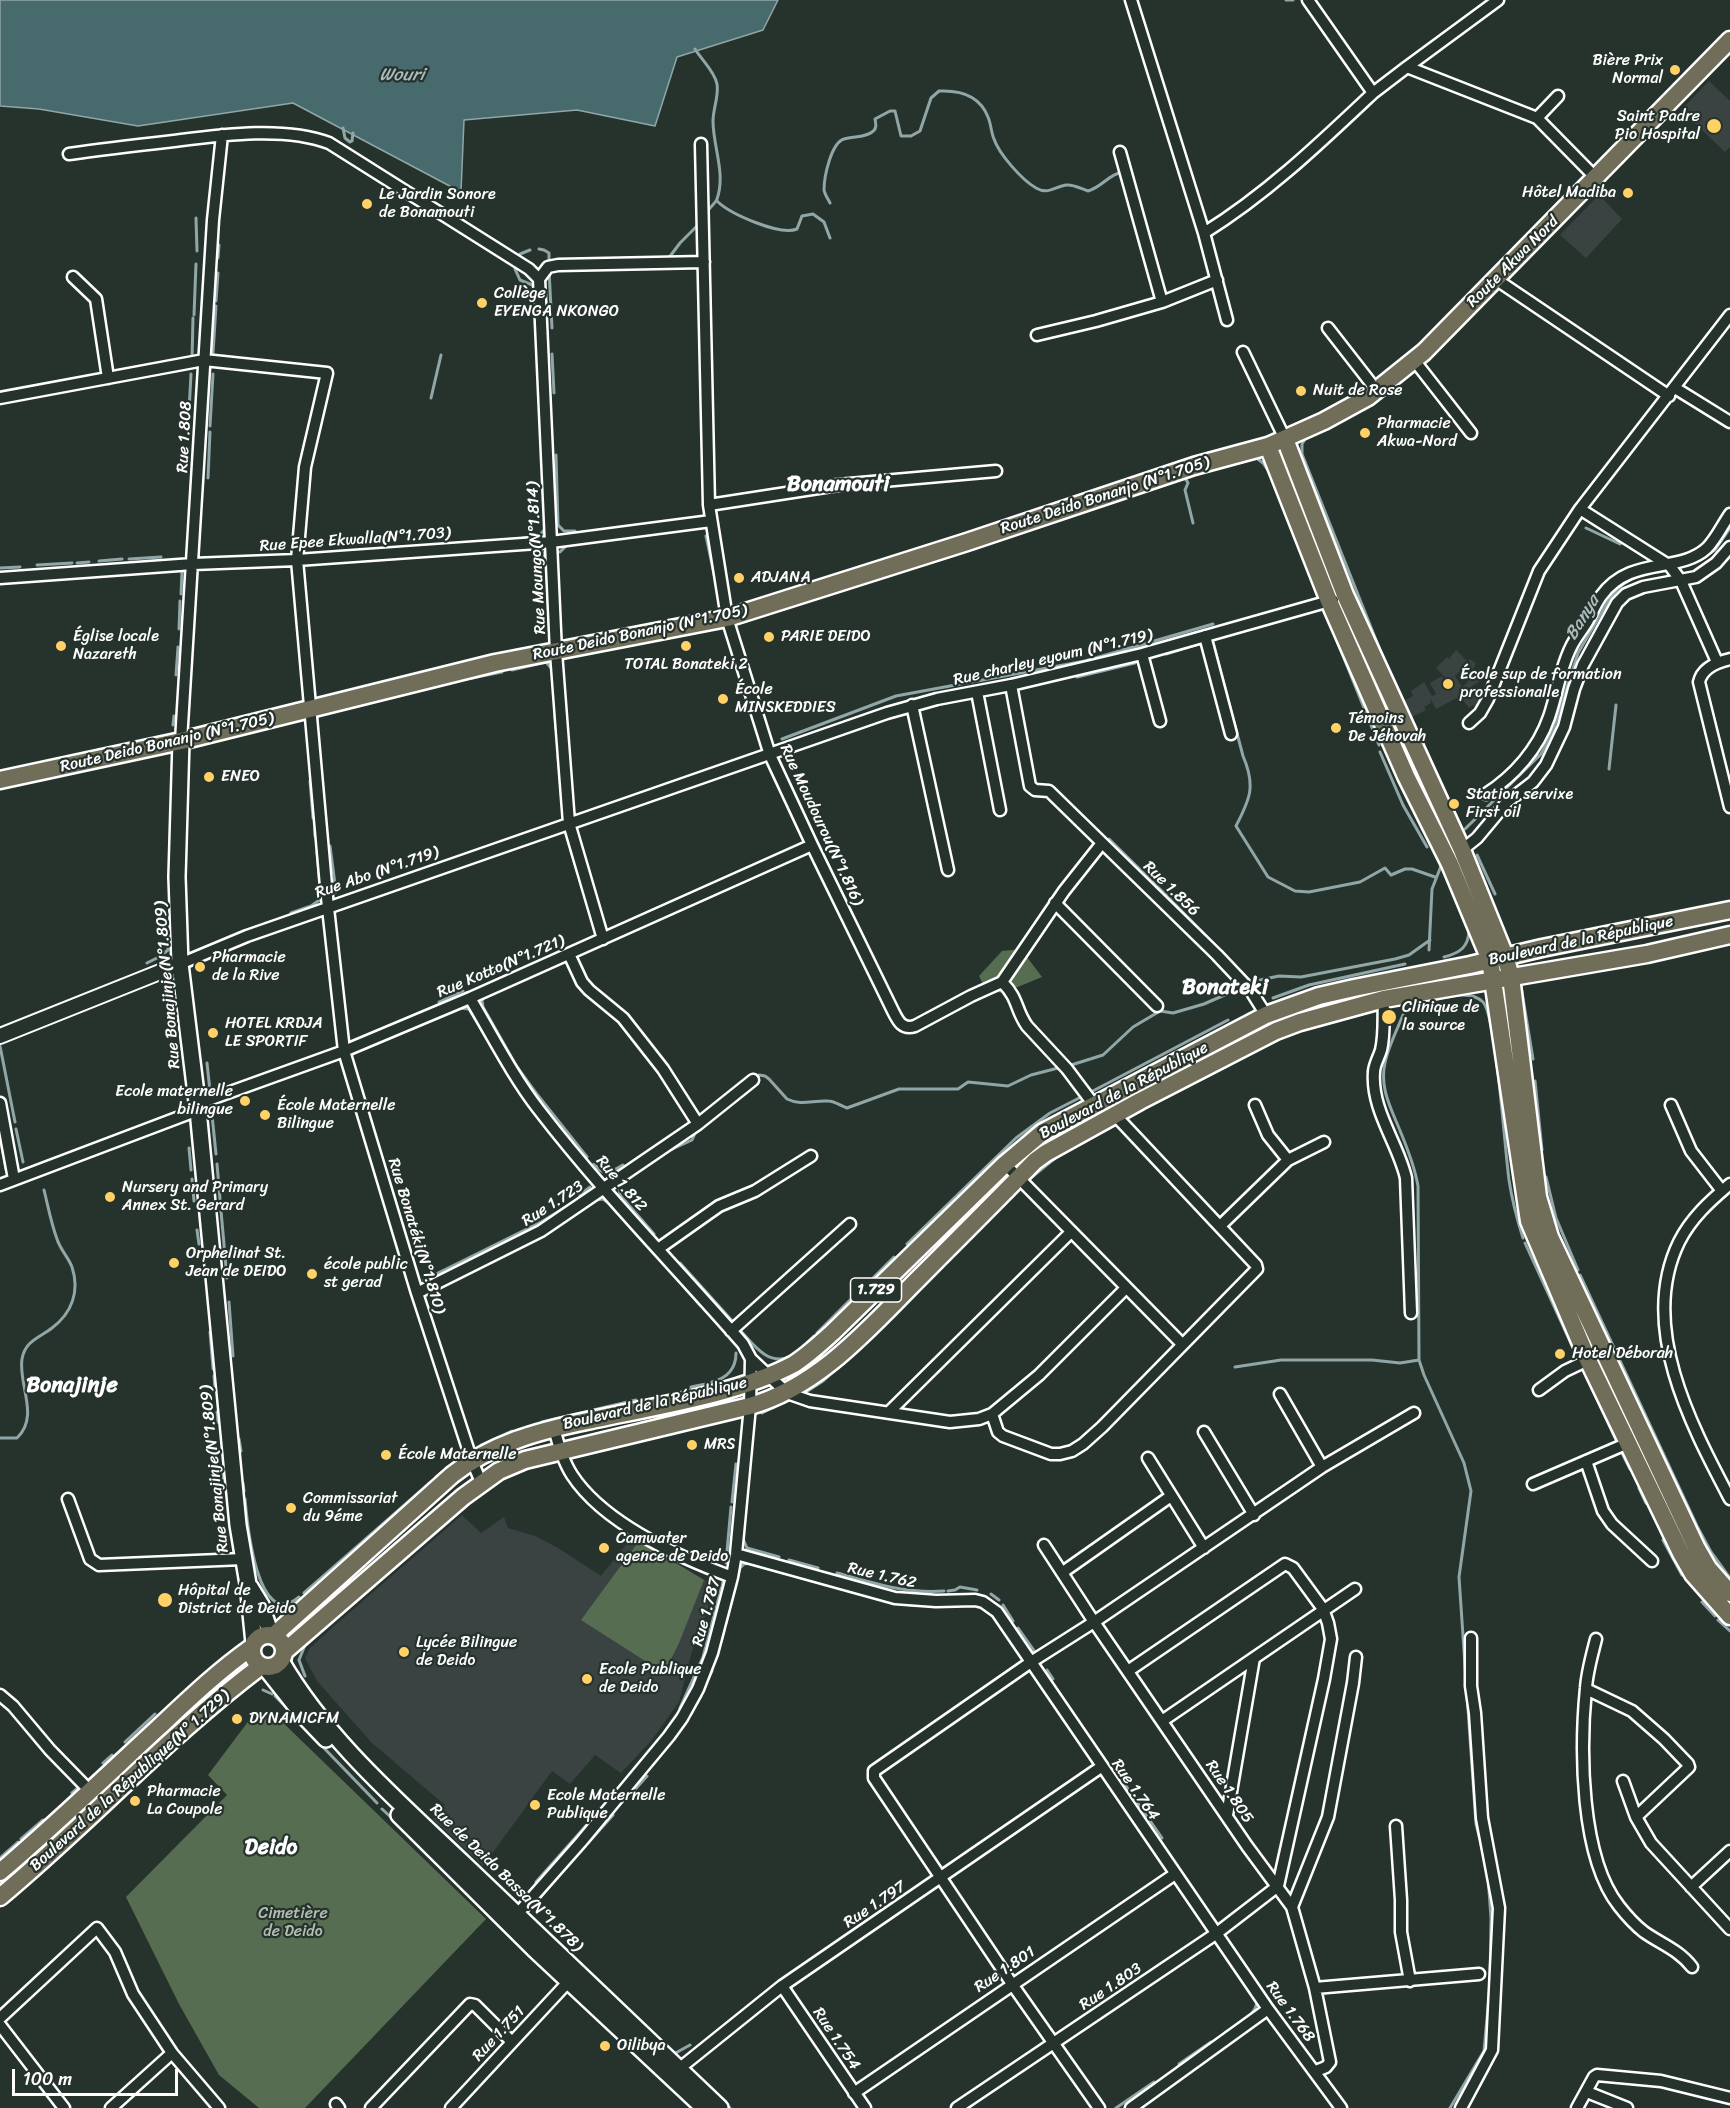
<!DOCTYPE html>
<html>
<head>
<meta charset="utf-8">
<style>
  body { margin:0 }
  #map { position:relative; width:1730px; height:2108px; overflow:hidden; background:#26332d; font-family:Sriracha,sans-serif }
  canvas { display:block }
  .scale { position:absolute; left:12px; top:2069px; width:166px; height:27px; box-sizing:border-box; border:3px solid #fff; border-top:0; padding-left:8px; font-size:18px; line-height:21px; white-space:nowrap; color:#fff; -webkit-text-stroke:4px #26332d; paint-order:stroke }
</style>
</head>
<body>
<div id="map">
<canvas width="1730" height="2108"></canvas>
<div class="scale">100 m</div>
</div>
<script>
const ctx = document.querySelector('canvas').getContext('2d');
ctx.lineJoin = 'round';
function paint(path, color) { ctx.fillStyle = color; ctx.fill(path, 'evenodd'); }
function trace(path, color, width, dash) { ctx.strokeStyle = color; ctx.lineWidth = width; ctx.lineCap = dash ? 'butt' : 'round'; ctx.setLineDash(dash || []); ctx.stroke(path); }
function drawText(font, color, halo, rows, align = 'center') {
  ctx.font = font + ' Sriracha,sans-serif'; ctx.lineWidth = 4.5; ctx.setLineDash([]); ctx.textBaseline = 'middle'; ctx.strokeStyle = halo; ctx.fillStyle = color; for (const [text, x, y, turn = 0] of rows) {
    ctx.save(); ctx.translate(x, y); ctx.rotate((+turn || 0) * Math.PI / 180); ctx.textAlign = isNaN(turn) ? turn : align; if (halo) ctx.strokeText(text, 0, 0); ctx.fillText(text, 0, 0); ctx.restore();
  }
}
const built = new Path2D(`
  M1709 81 1730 101V147L1725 152 1681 110Z
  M1599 195 1622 219 1586 258 1560 235Z
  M1456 650 1468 662 1470 659 1476 664 1472 670 1466 665 1455 676 1462 687 1468 682 1460 672 1466 666 1480 681 1472 686 1482 699 1477 708 1473 705 1469 708 1462 699 1460 700 1457 698 1436 709 1430 698 1431 703 1424 707 1426 710 1412 717 1404 701 1413 696 1411 691 1424 682 1432 696 1436 694 1430 683 1442 676 1446 682 1448 680 1436 668 1447 657 1449 659Z
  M462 1515 481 1533 504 1517 508 1528 535 1536 558 1548 601 1576 632 1537 708 1582V1608L692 1651 679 1702 651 1741 621 1773 595 1755 570 1784 552 1771 483 1866 433 1819 445 1805 372 1743 317 1681 305 1658 310 1648 334 1626Z`);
const green = new Path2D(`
  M1021 949 1042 977 1003 993 986 990 979 976 1002 951Z
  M639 1541 704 1580 679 1643 664 1673 581 1620Z
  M275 1715 486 1919 305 2108H259L219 2075 179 2004 126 1897 227 1795 208 1775 250 1719Z`);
const water = new Path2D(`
  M0 0H778L763 30 677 57 655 126 577 110 464 120 461 192 293 103 138 126 39 109 0 106Z`);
const stream = new Path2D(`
  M1286 0H1293
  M695 49C701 59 715 72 717 84 719 96 713 109 713 121 713 147 726 173 717 199 715 204 709 208 706 213
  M343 128 345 138 350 142 352 141 353 133
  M717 201C730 214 780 236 797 229L802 216 813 214 824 222 830 238
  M830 203C828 199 825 195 824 190 824 177 831 143 844 139 853 136 865 138 872 132 877 129 876 124 875 119L890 111H895L901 136H911L920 131 931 98 939 91C960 90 980 96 988 117 991 124 991 132 994 139 999 154 1022 180 1036 188 1048 195 1053 187 1066 185 1074 184 1081 189 1088 191 1102 187 1108 175 1122 172
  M196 218 197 251
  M539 249 544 250 549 253V264
  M520 254 530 250
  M218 258 219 245
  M668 259 680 243 699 224
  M516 264 515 269 520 280 535 286
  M549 270 552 328
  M216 301 218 273
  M194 315 196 264
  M213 353 216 306
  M552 354 554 393
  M192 359 193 318
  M431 398 441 355
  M189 411 191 374
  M210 426 213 374
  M1307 436 1302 444V454L1382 655
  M556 455 558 525 564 531H575
  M1254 456 1263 463 1270 473
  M1184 476 1188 483 1185 490 1193 523
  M208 478 210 432
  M1586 528 1620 544
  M650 534 698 528
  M539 536 545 529
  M706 536 718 593
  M523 538 538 537
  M535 550 542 552 546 559 549 616
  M560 552 567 545
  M129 559 161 557
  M99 561 122 559
  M1695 562 1715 550 1730 528
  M77 563 89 562
  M37 565 72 563
  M0 568 20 567
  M181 594 182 572
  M1331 626 1379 745
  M179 629 180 601
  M1213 642 1243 756C1256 786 1250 799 1236 826L1268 877 1295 891 1309 892 1360 882 1385 868 1391 875 1405 869H1412L1435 877
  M1166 654 1202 643
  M512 670 546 662 552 669
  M176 675 178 647
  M1077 677 1135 663
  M472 678 502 672
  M553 682 555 707
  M555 715 556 729
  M173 725 174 716
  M782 739 896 696 1085 661 1213 624
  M1380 752 1403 805 1427 847
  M558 756 563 814
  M1609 769 1616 705
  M310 781 313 818
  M315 828V836
  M1465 829 1541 754 1553 731 1578 653 1610 598 1622 585 1636 576
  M565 831 578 874
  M1109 839 1168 897 1255 986
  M330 846 336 892
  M1477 855 1495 894
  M291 913 311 906 321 899 317 852
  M1429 950 1432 889 1441 866
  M1444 957C1460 953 1469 947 1469 929
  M147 963 159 957 168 950 170 908
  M1249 984 1260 980 1279 976 1301 977 1395 959 1409 955 1430 940
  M1521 986 1533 1059
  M484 996 482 1000 483 1007 517 1067 536 1093 587 1157
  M1273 998 1309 985 1405 964
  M439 1002 463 991
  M1425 1002C1442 999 1468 988 1483 1002 1496 1015 1505 1152 1509 1180 1512 1200 1517 1219 1523 1238
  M459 1008 469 1009 516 1087
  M1403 1015C1397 1030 1388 1047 1385 1063 1379 1089 1392 1110 1401 1133 1408 1150 1415 1168 1418 1186L1419 1360 1424 1375 1464 1463 1471 1491 1459 1577 1466 1680
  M1267 1045 1285 1036
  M0 1046 15 1122
  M207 1063 210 1091
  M1068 1066 1103 1055 1133 1027 1160 1011 1173 1013 1204 1004 1243 987
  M754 1079 759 1075 765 1076 769 1079 787 1099C801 1106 813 1100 828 1101 835 1101 841 1106 847 1108L899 1089H958L968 1082 1008 1086 1031 1075 1062 1067
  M1535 1081 1542 1150
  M1089 1093 1228 1020
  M1167 1097 1229 1065
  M211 1105 216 1154
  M16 1129 23 1162
  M2 1147 6 1169
  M189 1148 191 1170
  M666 1152 692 1140 697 1129
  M217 1164 220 1199
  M594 1164C604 1177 610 1173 623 1165
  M1546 1177 1556 1218 1578 1270
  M192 1179 194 1201
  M622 1181 619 1187 620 1195 654 1234
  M1027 1181 1059 1155
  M580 1195 590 1187
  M595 1200 603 1199 610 1204
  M221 1211 227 1278
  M197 1230 199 1244
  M1525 1243 1579 1361
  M907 1244 1016 1138 1050 1113 1083 1096
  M680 1263 735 1324
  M673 1274 700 1305
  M1580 1275 1697 1526 1711 1552 1730 1578
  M424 1280 541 1222 574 1202
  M870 1281 894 1257
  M229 1302 233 1356
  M704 1309 730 1337
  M739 1329C753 1344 767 1366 790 1357
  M210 1332 213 1369
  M817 1333 863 1287
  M796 1353 814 1336
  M1235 1367 1281 1360H1372L1400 1363 1419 1360
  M1582 1367 1618 1444
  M214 1376 215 1389
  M712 1382C727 1378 736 1369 736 1353
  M691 1387 706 1384
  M803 1394 823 1381 845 1361
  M217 1412 218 1422
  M762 1413 774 1407
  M542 1422 636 1400
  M0 1438H17C40 1416 18 1385 22 1359 25 1341 39 1338 52 1328 72 1313 80 1291 72 1267 68 1257 60 1249 57 1239 51 1223 48 1206 44 1190
  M239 1439 241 1451
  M481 1445 512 1431
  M1620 1449 1630 1469
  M222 1467 223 1478
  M436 1477 460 1458
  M243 1483 244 1491
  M1639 1488 1646 1503
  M245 1499C247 1522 257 1633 299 1597
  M732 1502 736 1464
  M743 1539 747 1548 779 1557
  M1663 1540 1682 1575
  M789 1560 818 1568
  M726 1563 731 1507
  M837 1573C873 1583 906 1594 944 1591
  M948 1591 955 1590 960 1587 977 1590
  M304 1593 432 1481
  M991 1594 999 1600
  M1702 1602 1715 1616
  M897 1603 911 1605
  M917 1605H928
  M1003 1605 1013 1621
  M1718 1620 1730 1631
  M726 1623 740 1568 744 1564 751 1563
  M1018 1628 1035 1652
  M721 1642 724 1631
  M305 1645 299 1660 305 1676
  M715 1661 718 1652
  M1047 1670 1053 1679
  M707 1681 712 1671
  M263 1690 272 1694
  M1467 1695 1476 1824 1486 1864
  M275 1696 295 1716
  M680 1708 703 1657 723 1582
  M691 1714 701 1696
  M125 1742 155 1714
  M323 1747 377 1803
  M103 1763 112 1755
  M1124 1783 1162 1838
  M72 1793 79 1787
  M630 1795 647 1776
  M382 1809 394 1820
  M21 1839 43 1820
  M588 1843 613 1815
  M0 1858 18 1842
  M560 1874 581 1850
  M536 1882 615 1793
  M531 1908 554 1881
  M1226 2032C1238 2024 1257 2016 1257 2000
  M672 2055 690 2045
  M1179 2064 1211 2042
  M723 2101 730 2108
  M1116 2108 1154 2082
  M1450 2108 1484 2051 1490 1986 1491 1918 1488 1877`);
const minor = new Path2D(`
  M1131 0 1204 233 1227 320
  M1308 0 1373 93 1407 67 1537 118 1596 178
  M1407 67 1498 0
  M1537 118 1558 96
  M701 144 709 505 727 618 770 755 812 845 893 1011C898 1021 902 1030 915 1026L971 996 1002 982
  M1120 152 1162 302
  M69 154C104 149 139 145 174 141 221 135 284 126 329 143L529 269 539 279
  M1204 233C1267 194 1320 143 1373 93
  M73 277 96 299 108 378
  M539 279 556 652 569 823 603 939
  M539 279 548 267 558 265 704 262
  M1497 280 1669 396
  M1328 328 1377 391
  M1037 335 1096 321 1162 302 1217 280
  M1243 352 1285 439
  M1414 360 1471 433
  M1675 388 1730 422
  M0 398 204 360 327 373 305 467 297 560 328 908 344 1051 417 1293 472 1461 481 1482
  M709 505 838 485 996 471
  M0 578 193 564 297 560 551 542 711 521
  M1205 636 1231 734
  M1142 654 1160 721
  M1730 659C1717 662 1702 668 1699 682L1730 807
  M1717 662 1681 581 1670 566 1580 509 1730 315
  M1011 685 1030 786 1035 790 1049 791 1217 955 1251 991 1266 1015
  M977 692 1000 810
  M912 705 948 870
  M1469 723 1480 713 1488 699 1539 571 1580 509
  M181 741 213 220 222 135
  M1486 794C1514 776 1538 749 1549 717 1557 694 1560 669 1571 647 1575 638 1583 629 1588 620 1592 612 1596 603 1601 596 1631 555 1679 574 1707 548 1716 539 1723 524 1730 514
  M1462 850 1477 838 1507 802 1533 782 1546 765 1564 727 1574 689 1583 665 1617 603 1626 594 1643 587 1696 577 1716 563 1730 547
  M1055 903 1157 1006
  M569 954 582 982 589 990 623 1018 663 1069 698 1124
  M180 964 247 936 887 713 937 699 1011 685 1142 654 1333 600
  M1002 982 1064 891 1102 843
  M1002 982C1019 999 1015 1009 1027 1026L1067 1069 1094 1105
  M470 998C492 1035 512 1075 539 1110 602 1192 675 1266 743 1344L751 1359 750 1406 736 1554 732 1577 712 1653 698 1689 682 1718 669 1736 581 1842 513 1919
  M1384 999C1383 1016 1385 1034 1381 1050 1379 1057 1374 1065 1374 1072 1371 1110 1398 1143 1406 1178L1411 1313
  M0 1103 14 1179
  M197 1104 344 1051 470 998 812 845
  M1255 1105 1268 1135 1288 1160
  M1671 1105 1691 1151 1722 1191
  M1005 1164 1182 1344
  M1730 1184C1710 1201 1691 1218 1679 1242 1638 1326 1691 1425 1730 1499
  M0 1185 198 1110
  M1220 1226 1288 1160 1324 1142
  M658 1249 719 1206 755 1191 811 1156
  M417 1293 541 1231 698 1124 753 1080
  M731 1331 850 1224
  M751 1359 787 1393 810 1401 950 1422 979 1419 992 1414 1039 1375 1126 1288
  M1539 1390 1565 1371 1588 1360
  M1280 1394 1322 1467
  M890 1411 1071 1232
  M992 1414 998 1432 1003 1436 1051 1454H1060L1072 1451 1083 1444 1102 1427 1257 1269 1256 1265 1115 1115
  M554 1428C558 1444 563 1461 572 1475 604 1524 679 1557 732 1577
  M1204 1432 1254 1515
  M1148 1458 1204 1548
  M1586 1461 1603 1511 1612 1524 1652 1561
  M1533 1484 1628 1443
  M68 1499 90 1559 99 1565 243 1559
  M1044 1545 1094 1622 1247 1846 1292 1907 1315 1988 1330 2062 1326 2067 1316 2071
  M736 1554 895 1598 936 1601 975 1600 983 1602 997 1612 1268 2009 1341 2108
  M1063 1572 1171 1496
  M1596 1639C1592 1655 1587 1672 1586 1688 1580 1749 1580 1857 1619 1906 1626 1915 1635 1925 1644 1932 1661 1944 1679 1950 1692 1967
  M1586 1689 1632 1711 1664 1739 1688 1764 1689 1767 1636 1817
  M0 1695 13 1706 50 1750 90 1791
  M1162 1721 1355 1589
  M1623 1781 1636 1817 1651 1843 1730 1929
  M1227 1815 1254 1658
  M1396 1826 1401 1900V1932L1410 1981
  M1691 1887 1730 1851
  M1292 1907 1328 1817 1353 1683 1356 1657
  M782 1986 865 2108
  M1315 1988 1479 1974
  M0 2018 97 1928 115 1952 133 1994 172 2053 219 2108
  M0 2025 64 2108
  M675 2072 782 1986 1101 1767
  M1587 2092 1627 2108
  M854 2093 1175 1874
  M336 2104 339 2108
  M111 2108 172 2053
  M371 2108 470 2004 475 2005 512 2042
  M451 2108 569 1981
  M957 2108 1217 1933 1278 1886 1324 1679 1331 1639 1328 1623 1323 1609 1293 1568 1285 1564 1128 1671
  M1099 2108 1012 1984 874 1778V1771L1031 1662 1094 1622 1322 1467 1414 1413
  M1131 2108 1268 2009
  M1461 2108 1492 2050 1499 1908 1482 1818 1475 1713 1471 1686V1638
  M1577 2108 1594 2077 1597 2075 1661 2081 1730 2098`);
const tertiary = new Path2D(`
  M0 1036 180 964`);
const secondary = new Path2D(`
  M181 741 177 877 180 964 198 1110 238 1525 248 1584 254 1643
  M250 1587 261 1605 271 1635
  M281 1661C326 1739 399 1802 463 1863 548 1945 634 2026 720 2108
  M265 1667 303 1715 326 1739
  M399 1815 534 1949 704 2108`);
const primary = new Path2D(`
  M1285 439 1345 595 1462 850 1505 956 1511 977 1538 1197 1550 1237 1696 1547 1708 1568 1730 1593
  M1268 446 1329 601 1406 776 1450 864 1490 960 1529 1221 1588 1360 1681 1553 1693 1574 1730 1616
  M0 780 181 741 495 663 727 618 967 542 1194 466 1268 446 1324 421 1368 397 1424 352 1730 40
  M252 1651a16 16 0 1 1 32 0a16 16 0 1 1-32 0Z
  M273 1636 452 1475C491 1444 538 1431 587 1421 651 1407 736 1395 794 1364 808 1355 821 1343 833 1332L1005 1164 1043 1132 1266 1015 1319 996 1354 988 1470 965 1542 948 1730 910
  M285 1651 463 1497 499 1471 525 1460 750 1406C820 1386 869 1328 919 1278 958 1239 997 1200 1035 1161L1046 1153 1140 1101 1276 1031 1300 1022 1384 999 1647 954 1730 935
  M0 1872C54 1826 106 1776 159 1727 189 1699 218 1671 252 1647
  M0 1897C89 1823 168 1736 261 1666`);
const markers = [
  [1675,70,6,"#ffd166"],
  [1714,126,8,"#ffd166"],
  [1628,193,6,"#ffd166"],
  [367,204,6,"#ffd166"],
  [482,303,6,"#ffd166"],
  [1301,391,6,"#ffd166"],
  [1365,433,6,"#ffd166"],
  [739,578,6,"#ffd166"],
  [769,637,6,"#ffd166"],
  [61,646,6,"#ffd166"],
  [686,646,6,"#ffd166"],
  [1448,684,6,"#ffd166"],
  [723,699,6,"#ffd166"],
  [1336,728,6,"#ffd166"],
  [209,777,6,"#ffd166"],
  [1454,804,6,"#ffd166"],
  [200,967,6,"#ffd166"],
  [1389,1017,8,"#ffd166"],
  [213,1033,6,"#ffd166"],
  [245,1101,6,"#ffd166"],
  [265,1115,6,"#ffd166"],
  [110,1197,6,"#ffd166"],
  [174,1263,6,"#ffd166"],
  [312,1274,6,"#ffd166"],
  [1560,1354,6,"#ffd166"],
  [692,1445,6,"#ffd166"],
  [386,1455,6,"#ffd166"],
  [291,1508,6,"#ffd166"],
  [604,1548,6,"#ffd166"],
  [165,1600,8,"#ffd166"],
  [404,1652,6,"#ffd166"],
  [587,1679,6,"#ffd166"],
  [237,1719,6,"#ffd166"],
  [135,1801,6,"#ffd166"],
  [535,1805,6,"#ffd166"],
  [605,2046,6,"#ffd166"]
];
const shields = [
  [876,1290,51]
];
const shieldNames = [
  ["1.729",876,1290]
];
const poiNames = [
  ["Bière Prix",1663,61,"right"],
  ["Normal",1663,79,"right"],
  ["Saint Padre",1700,117,"right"],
  ["Pio Hospital",1700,135,"right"],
  ["Hôtel Madiba",1616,193,"right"],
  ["Le Jardin Sonore",379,195],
  ["de Bonamouti",379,213],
  ["Collège",494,294],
  ["EYENGA NKONGO",494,312],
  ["Nuit de Rose",1313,391],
  ["Pharmacie",1377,424],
  ["Akwa-Nord",1377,442],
  ["ADJANA",751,578],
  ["Église locale",73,637],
  ["Nazareth",73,655],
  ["PARIE DEIDO",781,637],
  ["TOTAL Bonateki 2",686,665,"center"],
  ["École sup de formation",1460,675],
  ["professionalle",1460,693],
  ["École",735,690],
  ["MINSKEDDIES",735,708],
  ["Témoins",1348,719],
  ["De Jéhovah",1348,737],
  ["ENEO",221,777],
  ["Station servixe",1466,795],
  ["First oil",1466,813],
  ["Pharmacie",212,958],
  ["de la Rive",212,976],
  ["Clinique de",1402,1008],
  ["la source",1402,1026],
  ["HOTEL KRDJA",225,1024],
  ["LE SPORTIF",225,1042],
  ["Ecole maternelle",233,1092,"right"],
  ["bilingue",233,1110,"right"],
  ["École Maternelle",277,1106],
  ["Bilingue",277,1124],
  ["Nursery and Primary",122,1188],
  ["Annex St. Gerard",122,1206],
  ["Orphelinat St.",186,1254],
  ["Jean de DEIDO",186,1272],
  ["école public",324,1265],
  ["st gerad",324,1283],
  ["Hotel Déborah",1572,1354],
  ["MRS",704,1445],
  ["École Maternelle",398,1455],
  ["Commissariat",303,1499],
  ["du 9éme",303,1517],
  ["Camwater",616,1539],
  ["agence de Deido",616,1557],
  ["Hôpital de",178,1591],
  ["District de Deido",178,1609],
  ["Lycée Bilingue",416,1643],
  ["de Deido",416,1661],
  ["Ecole Publique",599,1670],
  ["de Deido",599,1688],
  ["DYNAMICFM",249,1719],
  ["Pharmacie",147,1792],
  ["La Coupole",147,1810],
  ["Ecole Maternelle",547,1796],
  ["Publique",547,1814],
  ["Oilibya",617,2046]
];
const streetNames = [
  ["Route Akwa Nord",1513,262,-45],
  ["Rue 1.808",185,437,-87],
  ["Route Deido Bonanjo (N°1.705)",1105,496,-18],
  ["Rue Epee Ekwalla(N°1.703)",355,540,-4],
  ["Rue Moungo(N°1.814)",537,558,-93],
  ["Route Deido Bonanjo (N°1.705)",640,633,-12],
  ["Rue charley eyoum (N°1.719)",1053,658,-13],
  ["Route Deido Bonanjo (N°1.705)",167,743,-13],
  ["Rue Moudourou(N°1.816)",821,825,65],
  ["Rue Abo (N°1.719)",377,873,-19],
  ["Rue 1.856",1171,889,44],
  ["Boulevard de la République",1581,941,-12],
  ["Rue Kotto(N°1.721)",501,967,-23],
  ["Rue Bonajinje(N°1.809)",168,985,-95],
  ["Boulevard de la République",1124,1091,-28],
  ["Rue 1.812",621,1184,49],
  ["Rue 1.723",553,1204,-33],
  ["Rue Bonatéki(N°1.810)",416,1236,73],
  ["Boulevard de la République",655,1404,-13],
  ["Rue Bonajinje(N°1.809)",215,1469,-96],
  ["Rue 1.762",882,1576,13],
  ["Rue 1.787",707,1612,-75],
  ["Boulevard de la République(N° 1.729)",130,1781,-42],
  ["Rue 1.764",1135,1790,55],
  ["Rue 1.805",1229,1792,56],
  ["Rue de Deido Bassa(N°1.878)",506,1878,44],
  ["Rue 1.797",875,1905,-34],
  ["Rue 1.801",1005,1970,-34],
  ["Rue 1.803",1111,1987,-34],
  ["Rue 1.768",1290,2012,54],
  ["Rue 1.751",499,2034,-47],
  ["Rue 1.754",836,2039,56]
];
const parkNames = [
  ["Cimetière",293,1914],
  ["de Deido",293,1932]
];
const waterNames = [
  ["Wouri",402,75],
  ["Banya",1583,618,-59]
];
const districtNames = [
  ["Bonamouti",838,485],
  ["Bonateki",1225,988],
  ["Bonajinje",72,1386],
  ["Deido",271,1848]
];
paint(built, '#3a4342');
paint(green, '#576d52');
paint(water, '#476a6d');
trace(water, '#91a6a7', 1.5);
trace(stream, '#91a6a7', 3);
trace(minor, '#fff', 15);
trace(tertiary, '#fff', 18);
trace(secondary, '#fff', 20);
trace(primary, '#fff', 21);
trace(minor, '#26332d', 10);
trace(tertiary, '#26332d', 14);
trace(secondary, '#26332d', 15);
trace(primary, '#706e59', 16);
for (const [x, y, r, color] of markers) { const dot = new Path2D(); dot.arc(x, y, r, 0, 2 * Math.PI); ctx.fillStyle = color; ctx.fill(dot); trace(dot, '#26332d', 2); }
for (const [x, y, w] of shields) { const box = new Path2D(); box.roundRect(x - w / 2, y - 12, w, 24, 4.5); ctx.fillStyle = '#26332d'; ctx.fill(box); trace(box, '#fff', 1.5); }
drawText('bold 15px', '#fff', null, shieldNames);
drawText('16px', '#fff', '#26332d', poiNames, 'left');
drawText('16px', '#fff', '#26332d', streetNames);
drawText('16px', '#b3bdb1', '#26332d', parkNames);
drawText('italic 18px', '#acbcbd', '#26332d', waterNames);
drawText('bold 22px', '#fff', '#26332d', districtNames);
</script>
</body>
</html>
